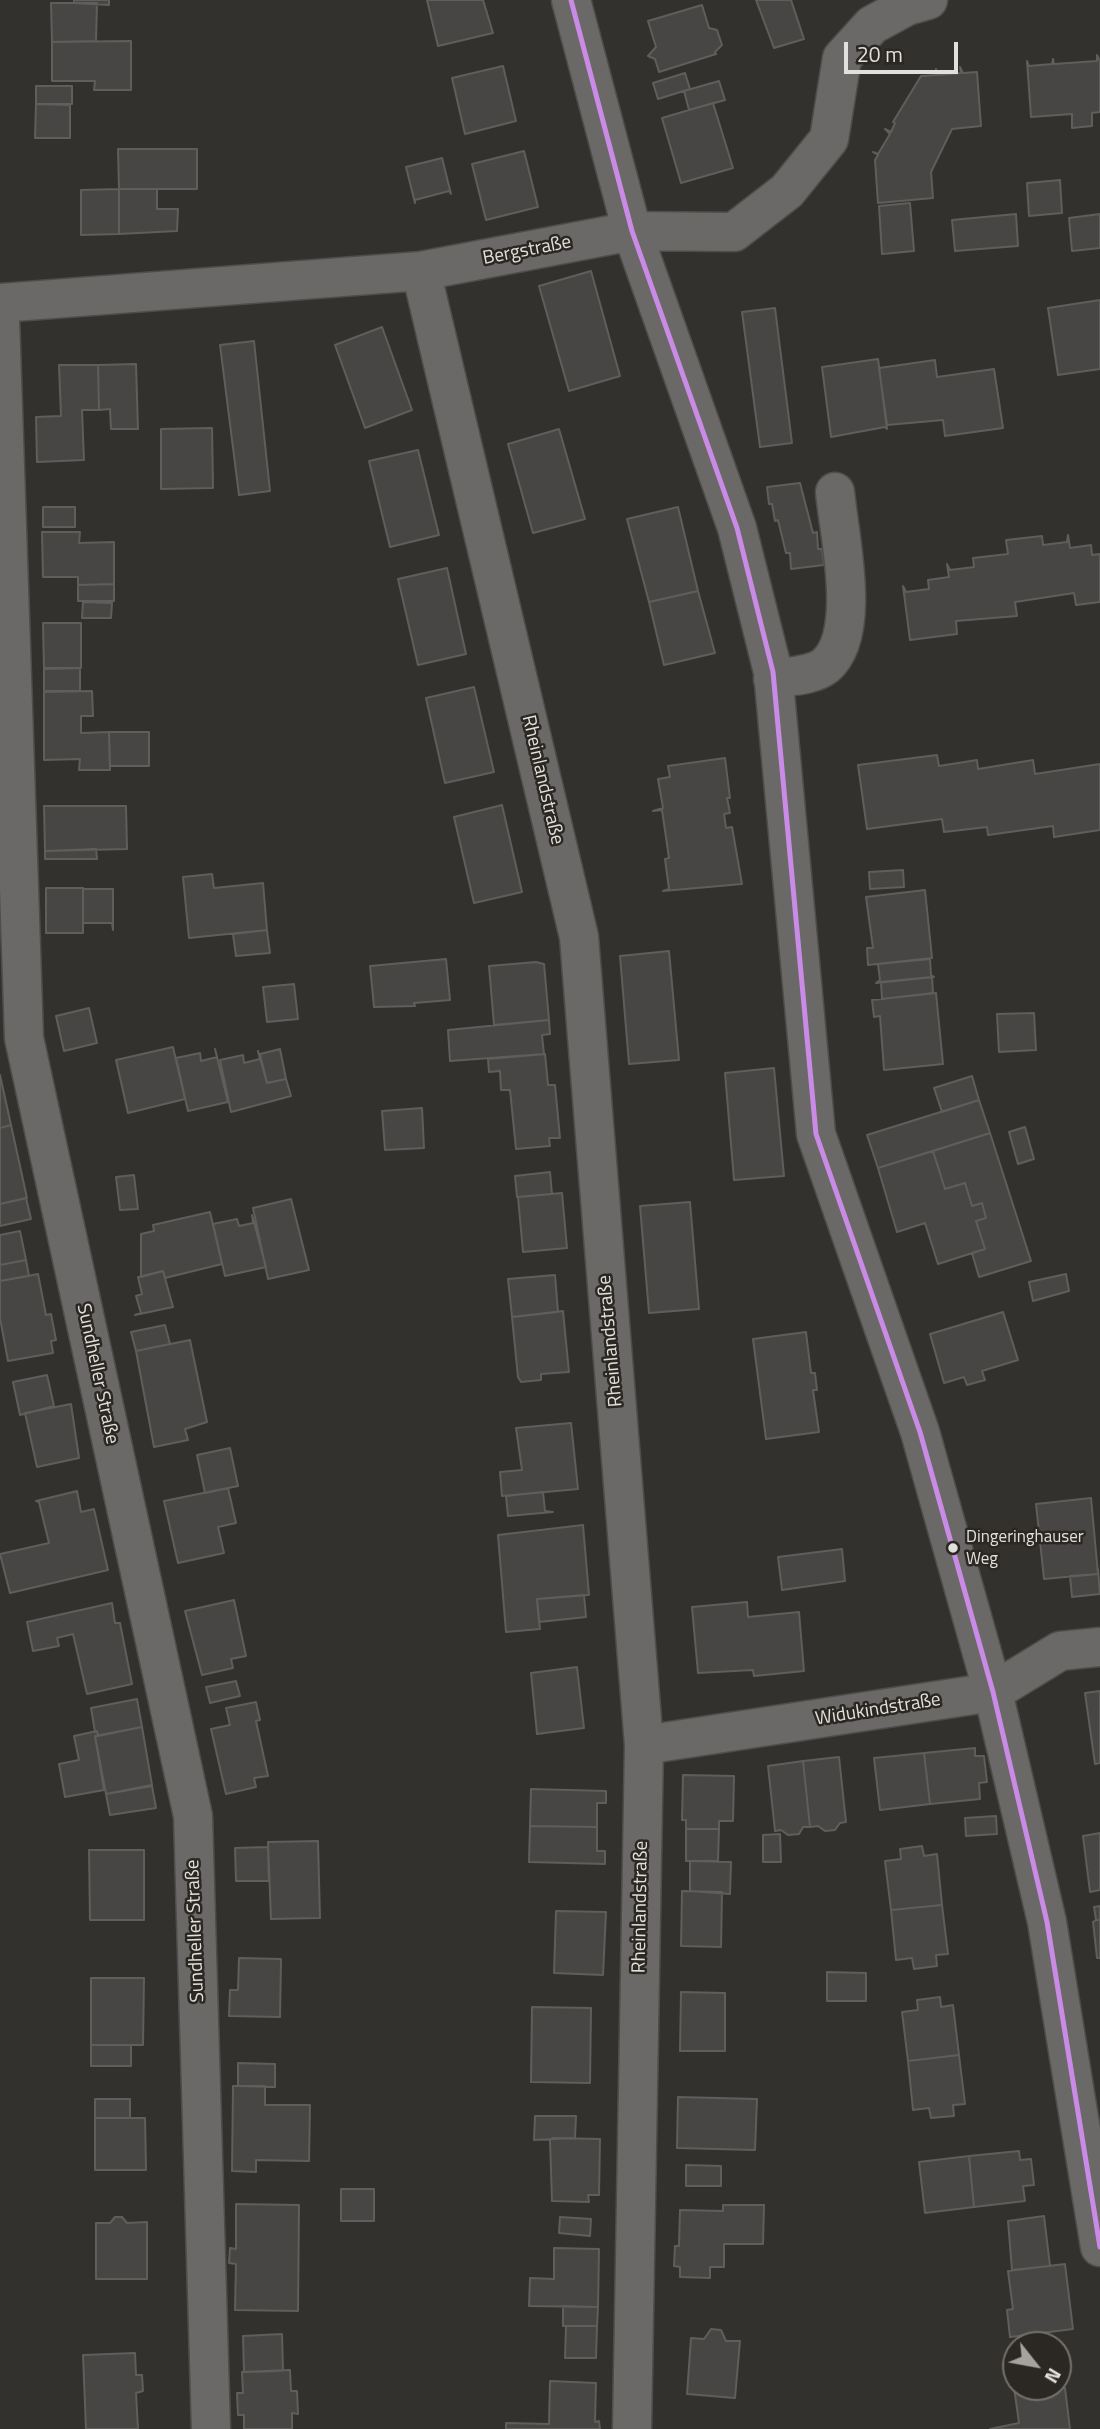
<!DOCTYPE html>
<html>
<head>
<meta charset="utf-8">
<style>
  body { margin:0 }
  #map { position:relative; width:1100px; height:2429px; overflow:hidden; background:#33312e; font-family:"Titillium Web",sans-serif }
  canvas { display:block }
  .north { position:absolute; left:1002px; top:2331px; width:70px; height:70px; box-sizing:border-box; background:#2b2722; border:2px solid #74716c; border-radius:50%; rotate:121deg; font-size:19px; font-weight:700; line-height:28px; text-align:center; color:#e2e0dc }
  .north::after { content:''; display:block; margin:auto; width:24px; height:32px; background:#a5a39f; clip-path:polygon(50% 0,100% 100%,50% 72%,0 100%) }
  .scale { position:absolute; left:844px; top:42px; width:114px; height:32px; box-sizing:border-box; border:4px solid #e2e0dc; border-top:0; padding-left:9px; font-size:21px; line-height:24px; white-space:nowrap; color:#e2e0dc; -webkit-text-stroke:5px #2b2722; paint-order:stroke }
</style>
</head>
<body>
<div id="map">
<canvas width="1100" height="2429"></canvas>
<div class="north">N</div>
<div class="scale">20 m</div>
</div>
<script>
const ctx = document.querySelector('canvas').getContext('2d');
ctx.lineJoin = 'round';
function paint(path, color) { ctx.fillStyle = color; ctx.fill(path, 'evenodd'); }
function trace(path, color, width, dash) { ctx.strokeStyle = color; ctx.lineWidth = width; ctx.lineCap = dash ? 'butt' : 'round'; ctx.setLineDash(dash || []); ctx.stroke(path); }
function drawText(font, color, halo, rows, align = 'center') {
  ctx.font = font + ' "Titillium Web",sans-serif'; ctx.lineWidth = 5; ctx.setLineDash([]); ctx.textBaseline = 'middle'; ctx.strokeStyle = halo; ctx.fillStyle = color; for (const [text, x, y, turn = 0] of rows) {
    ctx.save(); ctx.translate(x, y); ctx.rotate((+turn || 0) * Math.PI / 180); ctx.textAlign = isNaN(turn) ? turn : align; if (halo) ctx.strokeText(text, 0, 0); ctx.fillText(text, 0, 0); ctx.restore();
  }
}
const building = new Path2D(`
  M74 0H109V5L74 3Z
  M427 0H483L493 33 438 46Z
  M756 0H791L804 39 774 48Z
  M51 3H97L96 41 52 42Z
  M702 5 709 28 717 30 722 45 715 52 716 54 659 72 655 59 648 56 656 47 648 21Z
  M131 41V90H94L95 81H52V42Z
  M1097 55 1100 61V112L1092 113V126L1072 128V114L1031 117 1027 61 1029 66 1052 64 1053 59 1054 64 1097 61Z
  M503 66 516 121 465 134 452 78Z
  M960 67 963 73 977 72 981 126 952 129 931 172 933 198 878 203 875 160 878 155 873 152 878 154 890 134 885 129 891 132 895 123 893 122 921 76 936 75V69L938 75 961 73Z
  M685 73 690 89 658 99 653 83Z
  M719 81 725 100 689 110 684 91Z
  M36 86H72V104H36Z
  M713 103 733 168 681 183 662 118Z
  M36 104 70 105V138H35Z
  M118 149H197V189H119Z
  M524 151 538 207 486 220 472 164Z
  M442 158 451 194 449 191 415 200V203L406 167Z
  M1060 180 1062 213 1029 216 1027 183Z
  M119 189V234L81 235V190Z
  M119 189H157V209H178L177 231 119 234Z
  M910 203 914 251 882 254 879 206Z
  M1016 214 1018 246 955 251 952 220Z
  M1100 214V248L1072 251 1069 218Z
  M591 271 620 376 569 391 539 286Z
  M1100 300V369L1058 375 1048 308Z
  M775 308 792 443 760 447 742 312Z
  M382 327 412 410 365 428 335 345Z
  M254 341 270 491 239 495 220 345Z
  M878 359 887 429 885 427 831 437 822 367Z
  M935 360 937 377 994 369 1003 428 945 436 943 420 887 425 879 368Z
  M136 364 138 429H111L110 409 99 410 98 365Z
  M59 365H98L99 410H82L84 460 37 462 36 417 61 416Z
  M212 428 213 488 161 489V429Z
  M559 429 585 519 533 533 508 444Z
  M418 450 439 535 390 547 369 461Z
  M800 483 813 533 817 532 818 549H822L824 565 791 569 790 553H786L778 520 775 521 772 504H769L767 487Z
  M43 507H75V527H43Z
  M678 507 698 591 649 602 627 519Z
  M42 532H80L79 543 114 542V584L78 585V577H43Z
  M1068 535 1070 548 1091 545 1092 555 1100 554V602L1076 605 1074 593 1015 602 1017 616 956 621 957 634 910 640 903 586 906 592 929 589 928 580 949 577 947 564 950 570 974 567 973 558 1008 554 1006 540 1042 536 1043 545 1067 542Z
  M447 568 466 654 418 665 398 579Z
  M114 584V601H78V585Z
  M698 591 715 653 664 665 649 602Z
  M83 602 112 603 111 618H82Z
  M43 623H81V668L44 669Z
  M44 668H80V691H44Z
  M474 687 494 772 445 783 426 698Z
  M92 691 93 716H81V733L109 732 110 770H79L80 759 44 760V692Z
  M109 732H149V766H110Z
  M937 755 939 766 977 760 978 769 1033 760 1035 774 1100 764V830L1054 837 1053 826 988 835 987 827 944 832 942 819 867 829 858 765Z
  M725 758 730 798H727L730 813 724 814 726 828 732 827 742 884 663 891 669 889 665 859 669 858 662 810 653 811 663 808 658 779 670 777 668 766Z
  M502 805 522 892 474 903 454 817Z
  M44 806H126L127 849 45 851Z
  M96 849 97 859H45V851Z
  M903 870 904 887 870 889 869 872Z
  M212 874 214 888 263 883 267 930 189 938 183 877Z
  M46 888H83V933H46Z
  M83 889H113V930L112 923H83Z
  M925 890 932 958 868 965 867 948H873L866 897Z
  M267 930 270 953 236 956 233 934Z
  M669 951 679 1060 629 1064 620 956Z
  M446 959 450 1000 414 1003 415 1006 374 1007 370 966Z
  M930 959 931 975 934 977 876 983 880 980 878 964Z
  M536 962 544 964 549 1020 494 1025 489 966Z
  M932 977 933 993 882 999 881 982Z
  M294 984 298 1019 267 1022 263 987Z
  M936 993 943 1064 884 1070 880 1016 874 1017 872 1000Z
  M89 1008 97 1043 64 1051 56 1016Z
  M1034 1013 1036 1050 999 1052 997 1014Z
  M549 1020 550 1034 542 1035 544 1054 450 1061 448 1030Z
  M173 1047 185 1099 128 1113 116 1060Z
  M215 1049 228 1102 188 1111 176 1058 200 1053 201 1061 217 1057Z
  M280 1049 286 1079 267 1083 260 1054Z
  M258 1051 267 1083 286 1079 291 1096 231 1112 220 1060 243 1055 244 1063 260 1059Z
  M545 1054 548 1085H555L560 1138H549L550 1146 516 1149 510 1090H501L500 1071 489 1072 488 1059Z
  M774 1068 784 1176 734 1180 725 1073Z
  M0 1075 11 1125 0 1128Z
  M972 1076 979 1100 942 1112 934 1088Z
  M979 1100 990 1133 878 1168 867 1135Z
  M422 1108 424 1148 385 1150 382 1111Z
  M11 1125 27 1198 0 1204V1128Z
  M1025 1127 1034 1159 1018 1164 1009 1132Z
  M990 1133 1031 1261 979 1277 972 1253 985 1249 976 1221 986 1218 982 1203 972 1206 965 1183 945 1189 933 1151Z
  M933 1151 945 1189 965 1183 972 1206 982 1203 986 1218 976 1221 985 1249 938 1264 925 1223 897 1232 878 1168Z
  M550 1172 552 1194 517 1197 515 1176Z
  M134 1175 138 1209 120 1210 116 1177Z
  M562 1193 567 1248 523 1252 518 1197Z
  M26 1198 31 1219 0 1226V1204Z
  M291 1199 309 1270 268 1279 253 1208Z
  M690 1202 699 1309 649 1313 640 1206Z
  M210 1212 222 1264 165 1278 163 1271 141 1277V1234L154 1231 153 1225Z
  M252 1215 266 1267 225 1276 213 1224 237 1219 239 1226 253 1223Z
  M20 1231 26 1260 0 1265V1235Z
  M26 1260 29 1276 0 1281V1265Z
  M163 1271 173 1307 135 1315 141 1313 136 1296 142 1294 138 1277Z
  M38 1274 46 1315 51 1314 56 1340 51 1341 53 1353 8 1361 0 1318V1281Z
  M1066 1274 1069 1291 1033 1301 1029 1282Z
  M555 1275 558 1312 512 1317 508 1279Z
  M563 1311 569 1372 541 1374V1380L521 1382 518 1377 512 1317Z
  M1003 1312 1018 1360 982 1371 985 1380 967 1385 964 1377 944 1383 930 1334Z
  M165 1325 170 1344 136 1351 131 1332Z
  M806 1332 811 1373H815L817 1390H813L819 1432 766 1439 753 1339Z
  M190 1340 207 1422 185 1429 188 1440 154 1447 136 1351Z
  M47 1375 54 1406 20 1415 13 1382Z
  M71 1404 79 1458 37 1467 25 1413Z
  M571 1423 578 1489 502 1496 500 1472 522 1470 516 1428Z
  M230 1448 238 1486 205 1493 197 1455Z
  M228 1488 236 1523 218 1527 224 1553 178 1563 164 1501Z
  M77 1491 81 1512 94 1509 108 1570 10 1593 0 1554 49 1543 39 1502 36 1501Z
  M543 1492 545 1511 553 1512 508 1516 506 1496Z
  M1091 1498 1098 1574 1044 1579 1036 1504Z
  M583 1525 589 1595 537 1599 540 1629 506 1632 498 1535Z
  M842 1549 845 1581 782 1590 778 1557Z
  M1098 1569 1100 1594 1072 1597 1070 1576 1098 1574Z
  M584 1595 586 1617 539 1622 537 1599Z
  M234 1600 246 1656 231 1659 233 1668 202 1675 185 1611Z
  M747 1602 748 1617 799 1612 804 1671 754 1676 753 1670 698 1673 692 1607Z
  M112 1603 115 1623H120L132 1684 87 1694 73 1634 57 1638 59 1646 33 1651 27 1622Z
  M577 1667 584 1728 537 1734 531 1673Z
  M236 1681 240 1696 210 1703 206 1687Z
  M1100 1691V1763L1095 1764 1085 1693Z
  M137 1699 142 1727 98 1736 97 1731 95 1732 91 1708Z
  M256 1702 260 1720 256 1721 268 1776 254 1778 256 1787 226 1794 211 1729 230 1725 226 1708Z
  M142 1727 152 1785 106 1794 95 1736Z
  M97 1731 98 1736H95L104 1790 65 1797 59 1764 79 1760 74 1736Z
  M975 1748V1756H984L987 1782 979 1783 980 1799 930 1804 924 1753Z
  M924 1753 930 1804 880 1810 874 1758Z
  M839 1757 846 1822 840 1823 835 1830 825 1831 818 1826 810 1827 803 1761Z
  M803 1761 810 1827H803L799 1834 788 1835 781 1830 775 1831 768 1766Z
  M683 1775 734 1776 733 1821H719V1829H686V1820H682Z
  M152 1786 156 1808 110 1815 106 1794Z
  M531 1789 606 1791V1803H597V1827L530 1826Z
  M996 1816 997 1834 966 1836 965 1818Z
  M530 1826 597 1827V1851H605V1864L529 1862Z
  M686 1829H719L718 1861H686Z
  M1100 1833V1890L1090 1892 1083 1836Z
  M780 1834 781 1862H763V1835Z
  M318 1841 320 1918 271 1919 268 1842Z
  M922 1846 924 1856 937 1854 942 1905 891 1910 885 1861 901 1859 900 1849Z
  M268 1847 269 1881H236L235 1848Z
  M89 1850H144V1920H90Z
  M690 1861 731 1862 730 1894 690 1891Z
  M682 1891 722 1892 721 1947 681 1946Z
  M942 1905 948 1954 936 1955 937 1966 914 1969 912 1958 896 1960 891 1910Z
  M1100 1906V1920H1096L1094 1907Z
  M556 1911 606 1912 603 1975 554 1973Z
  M1096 1920H1100V1958H1097L1093 1922Z
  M239 1958 281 1959 280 2017 229 2016 230 1990H238Z
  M827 1972 866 1973V2001H827Z
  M91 1978H144L143 2045H91Z
  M681 1992 725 1993V2051H680Z
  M940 1997 941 2007 953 2005 959 2055 908 2061 902 2012 918 2010 917 2000Z
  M532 2007 591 2008 590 2083 531 2082Z
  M91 2045H131V2066H91Z
  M959 2055 965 2104 953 2105 954 2116 931 2118 929 2108 913 2110 908 2061Z
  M238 2063 275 2064V2087L238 2086Z
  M233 2086H265V2105H310L309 2161 256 2160V2172L232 2171Z
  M678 2097 757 2099 755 2150 677 2148Z
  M95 2099H130V2118H95Z
  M535 2116H576L575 2138 534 2140Z
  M95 2118H145L146 2170H95Z
  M553 2138 600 2139 599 2195H588L589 2202 552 2201 550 2140Z
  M1019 2151 1020 2160 1031 2159 1034 2185 1023 2186 1025 2201 974 2207 969 2156Z
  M969 2156 974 2207 925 2213 919 2162Z
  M686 2165 721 2166V2186H686Z
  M341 2189H374V2221H341Z
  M236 2204 299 2205 298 2311 235 2310 236 2264 229 2263 230 2248 236 2249Z
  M723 2205H764L763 2244H724V2267H710V2278L680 2277V2267L674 2266 675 2246H679L680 2210 723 2211Z
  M1044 2216 1050 2266 1012 2270 1008 2221Z
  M115 2217H122L127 2223 147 2222V2279H96V2223H110Z
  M560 2217 591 2219 590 2236 559 2233Z
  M554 2248 599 2249 598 2307 529 2306 530 2278 554 2279Z
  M1065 2264 1073 2329 1010 2337 1007 2310 1013 2309 1008 2271Z
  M563 2306 598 2307 597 2326H563Z
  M566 2326H597L596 2358H565Z
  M711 2329 721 2330 726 2341H740L735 2398 687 2394 691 2338 704 2339Z
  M282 2334 283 2371 244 2372 243 2336Z
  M1009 2352H1016V2372L1012 2373Z
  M135 2353 136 2375H142L143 2391 136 2393 138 2429H86L83 2355Z
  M290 2370 291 2391H297L298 2414 292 2413V2429H244V2415H238L237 2393H243L242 2372Z
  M1016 2372V2387L1065 2388 1070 2429H990L1019 2423 1012 2373Z
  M550 2381 596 2383 595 2422 599 2421 600 2429H506V2423L549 2424Z`);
const minor = new Path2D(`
  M571 0 632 231 737 528 773 672 816 1134 920 1432 993 1692 1047 1922 1100 2247
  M421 271 579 937 644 1745 632 2429
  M0 303 421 271 632 231 734 232 787 191 829 139 842 58 872 25 907 6 928 0
  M0 318 24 1038 193 1816 211 2429
  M773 679C789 676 812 676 825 666 863 635 839 535 835 492
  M644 1745 993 1692 1060 1651 1100 1647`);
const bus1 = new Path2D(`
  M571 0 632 231 737 528 773 672 816 1134 920 1432 993 1692 1047 1922 1100 2247`);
const markers = [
  [953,1548,6,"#e2e0dc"]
];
const busNames = [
  ["Dingeringhauser",966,1538],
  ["Weg",966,1560]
];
const streetNames = [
  ["Bergstraße",527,251,-11],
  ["Rheinlandstraße",542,780,77],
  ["Rheinlandstraße",611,1341,-95],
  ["Sundheller Straße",97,1374,78],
  ["Widukindstraße",878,1710,-9],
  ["Rheinlandstraße",641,1907,-89],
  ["Sundheller Straße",196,1931,-92]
];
paint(building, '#484644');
trace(building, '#5f5e5b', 2);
trace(minor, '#4f4d4a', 41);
trace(minor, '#6a6967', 38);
trace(bus1, '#ca8be6', 5);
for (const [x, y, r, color] of markers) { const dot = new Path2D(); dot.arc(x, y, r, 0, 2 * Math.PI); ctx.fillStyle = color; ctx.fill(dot); trace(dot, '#2b2722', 2.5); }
drawText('17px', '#e2e0dc', '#2b2722', busNames, 'left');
drawText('19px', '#e2e0dc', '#2b2722', streetNames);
</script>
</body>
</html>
